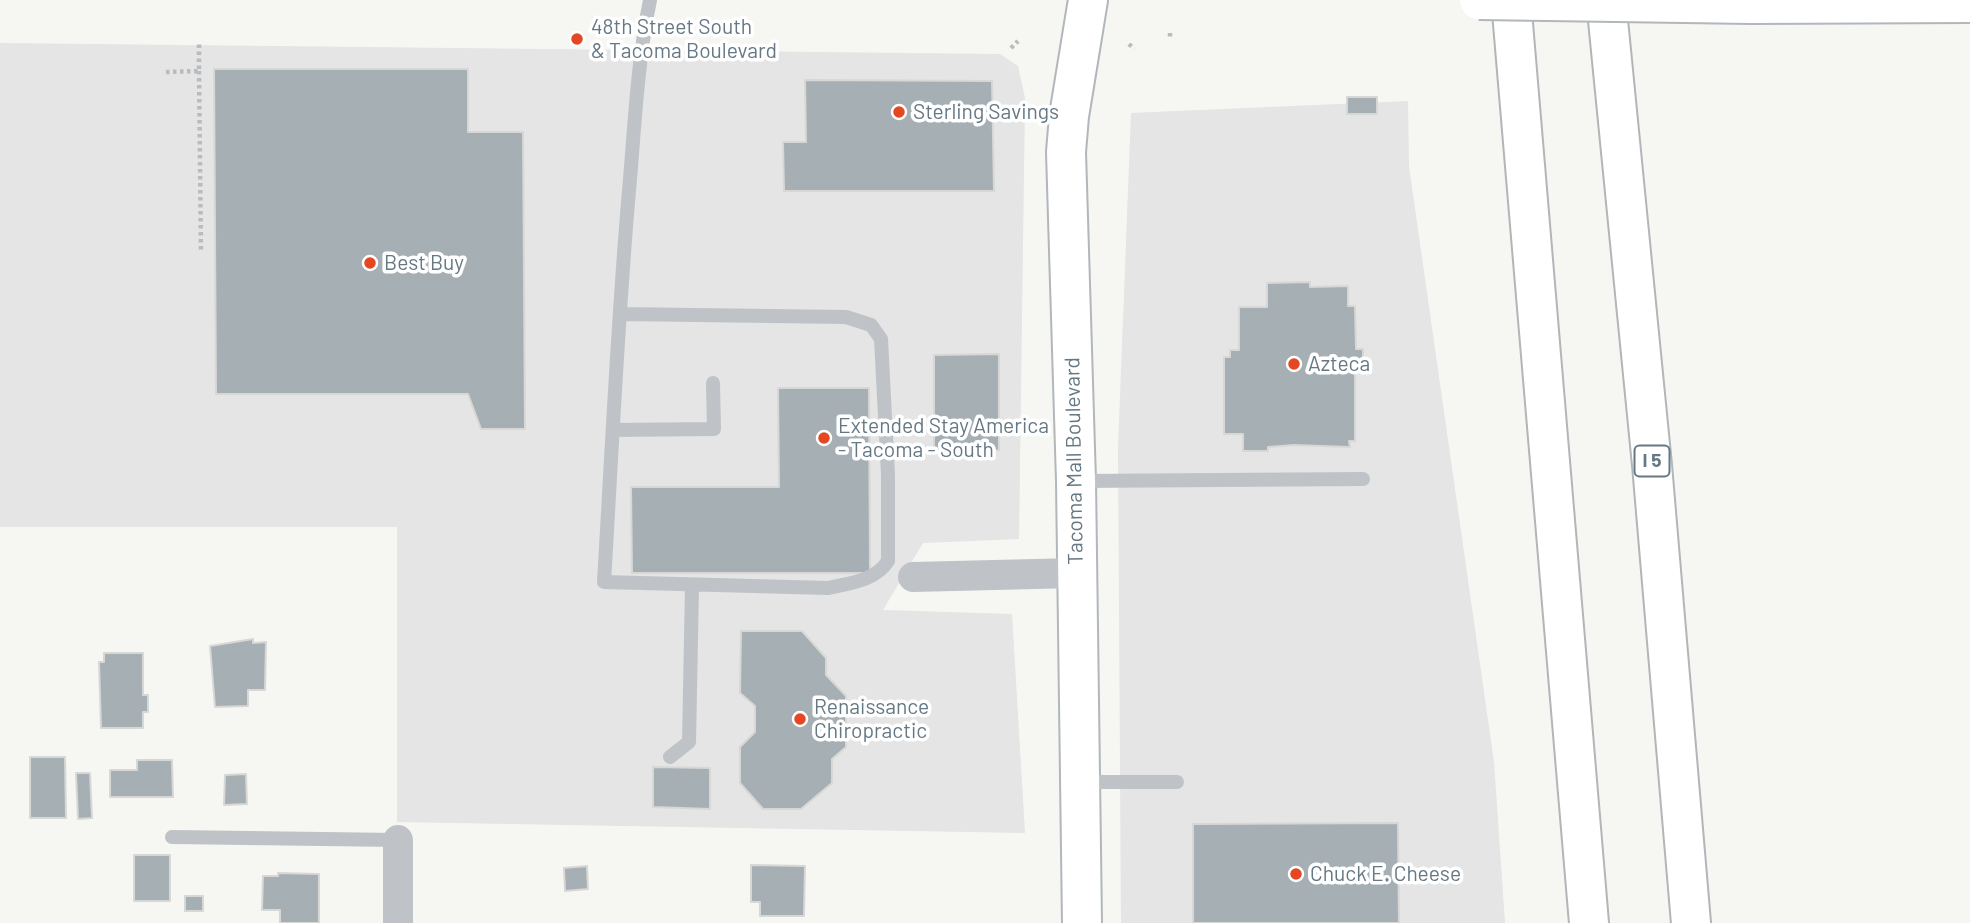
<!DOCTYPE html>
<html>
<head>
<meta charset="utf-8">
<style>
  body { margin:0 }
  canvas { display:block; background:#f6f6f3 }
</style>
</head>
<body>
<canvas width="1970" height="923"></canvas>
<script>
const ctx = document.querySelector('canvas').getContext('2d');
ctx.lineJoin = 'round';
function paint(path, color) { ctx.fillStyle = color; ctx.fill(path, 'evenodd'); }
function trace(path, color, width, dash) { ctx.strokeStyle = color; ctx.lineWidth = width; ctx.lineCap = dash ? 'butt' : 'round'; ctx.setLineDash(dash || []); ctx.stroke(path); }
function drawText(font, color, halo, rows, align = 'center') {
  ctx.font = font + ' Barlow,sans-serif'; ctx.lineWidth = 7; ctx.setLineDash([]); ctx.textBaseline = 'middle'; ctx.strokeStyle = halo; ctx.fillStyle = color; for (const [text, x, y, turn = 0] of rows) {
    ctx.save(); ctx.translate(x, y); ctx.rotate((+turn || 0) * Math.PI / 180); ctx.textAlign = isNaN(turn) ? turn : align; if (halo) ctx.strokeText(text, 0, 0); ctx.fillText(text, 0, 0); ctx.restore();
  }
}
const built = new Path2D(`
  M0 43 1000 54 1018 66 1025 98 1019 539 923 543 883 610 1012 614 1025 833 397 822V527H0Z
  M1408 101 1409 167 1494 762 1505 923H1121L1118 448 1131 113Z`);
const building = new Path2D(`
  M214 69H468V132H523L525 429H481L468 394H216Z
  M805 80 992 81 994 191H784L783 142H806Z
  M1347 97H1377V114H1347Z
  M1310 282V287L1348 286V306H1355L1356 349H1363V372H1355V441H1349L1350 447 1294 445 1268 447V451H1243V434H1224V357H1230V350H1239V307H1267V283Z
  M999 354V450L934 451V355Z
  M778 388H869L870 573H632L631 487H779Z
  M741 631H802L826 658V675L846 696V747L832 759V783L801 809H763L740 783V747L755 732V706L740 693Z
  M253 639V643L266 642 265 690H248V706L215 707 210 646Z
  M104 653H143V695H148V712H143V728H101L99 662H104Z
  M30 757H65L66 818H30Z
  M137 760H172L173 797H110V770H137Z
  M653 767 710 768V809L653 807Z
  M76 773H90L92 818 78 819Z
  M246 774 247 804 224 805 225 775Z
  M1398 823 1399 923H1193V824Z
  M134 855H170V901H134Z
  M751 865 805 866 804 916H760V902H751Z
  M587 866 588 889 565 891 564 868Z
  M278 873 319 874V923H280V910H262L263 876H278Z
  M185 896H203V911H185Z`);
const path = new Path2D(`
  M1170 33V40
  M1129 44 1134 49
  M1011 48 1018 41
  M199 71 201 253
  M166 72 199 71V41`);
const lane = new Path2D(`
  M620 314 846 317 871 325 881 339 888 475V561C875 581 850 583 828 588L604 582C612 448 618 313 630 179 635 119 638 59 650 0
  M613 430 714 429 713 383
  M1077 481 1363 479
  M670 757 689 742 692 586
  M1080 782H1177
  M172 837 398 840`);
const street = new Path2D(`
  M913 577 1076 573
  M398 923V840`);
const secondary = new Path2D(`
  M1752 4 1970 3
  M1082 923 1076 481 1066 152 1069 116 1088 0`);
const highway = new Path2D(`
  M1511 0 1589 923
  M1606 0 1652 465 1691 923`);
const secondaryBridge = new Path2D(`
  M1479 0 1752 4`);
const markers = [
  [577,39,7,"#e54723"],
  [899,112,7,"#e54723"],
  [370,263,7,"#e54723"],
  [1294,364,7,"#e54723"],
  [824,438,7,"#e54723"],
  [800,719,7,"#e54723"],
  [1296,874,7,"#e54723"]
];
const shields = [
  [1652,461,35]
];
const shieldNames = [
  ["I 5",1652,461]
];
const poiNames = [
  ["48th Street South",591,27],
  ["& Tacoma Boulevard",591,51],
  ["Sterling Savings",913,112],
  ["Best Buy",384,263],
  ["Azteca",1308,364],
  ["Extended Stay America",838,426],
  ["- Tacoma - South",838,450],
  ["Renaissance",814,707],
  ["Chiropractic",814,731],
  ["Chuck E. Cheese",1310,874]
];
const streetNames = [
  ["Tacoma Mall Boulevard",1074,461,-91]
];
paint(built, '#e4e5e4');
paint(building, '#a6afb4');
trace(building, '#d7d7d5', 2);
trace(secondary, '#b1b7bb', 42);
trace(highway, '#b2b6b9', 42);
trace(path, '#b9bcbe', 4.5, [3.5, 3.5]);
trace(lane, '#bfc3c7', 14);
trace(street, '#bfc3c7', 30);
trace(secondary, '#fff', 38);
trace(highway, '#fff', 38);
trace(secondaryBridge, '#b1b7bb', 42, []);
trace(secondaryBridge, '#fff', 38);
for (const [x, y, r, color] of markers) { const dot = new Path2D(); dot.arc(x, y, r, 0, 2 * Math.PI); ctx.fillStyle = color; ctx.fill(dot); trace(dot, '#fff', 2.5); }
for (const [x, y, w] of shields) { const box = new Path2D(); box.roundRect(x - w / 2, y - 15.5, w, 31, 5); ctx.fillStyle = '#fff'; ctx.fill(box); trace(box, '#657884', 2); }
drawText('bold 19px', '#657884', null, shieldNames);
drawText('21px', '#657884', '#fff', poiNames, 'left');
drawText('21px', '#657884', '#fff', streetNames);
</script>
</body>
</html>
